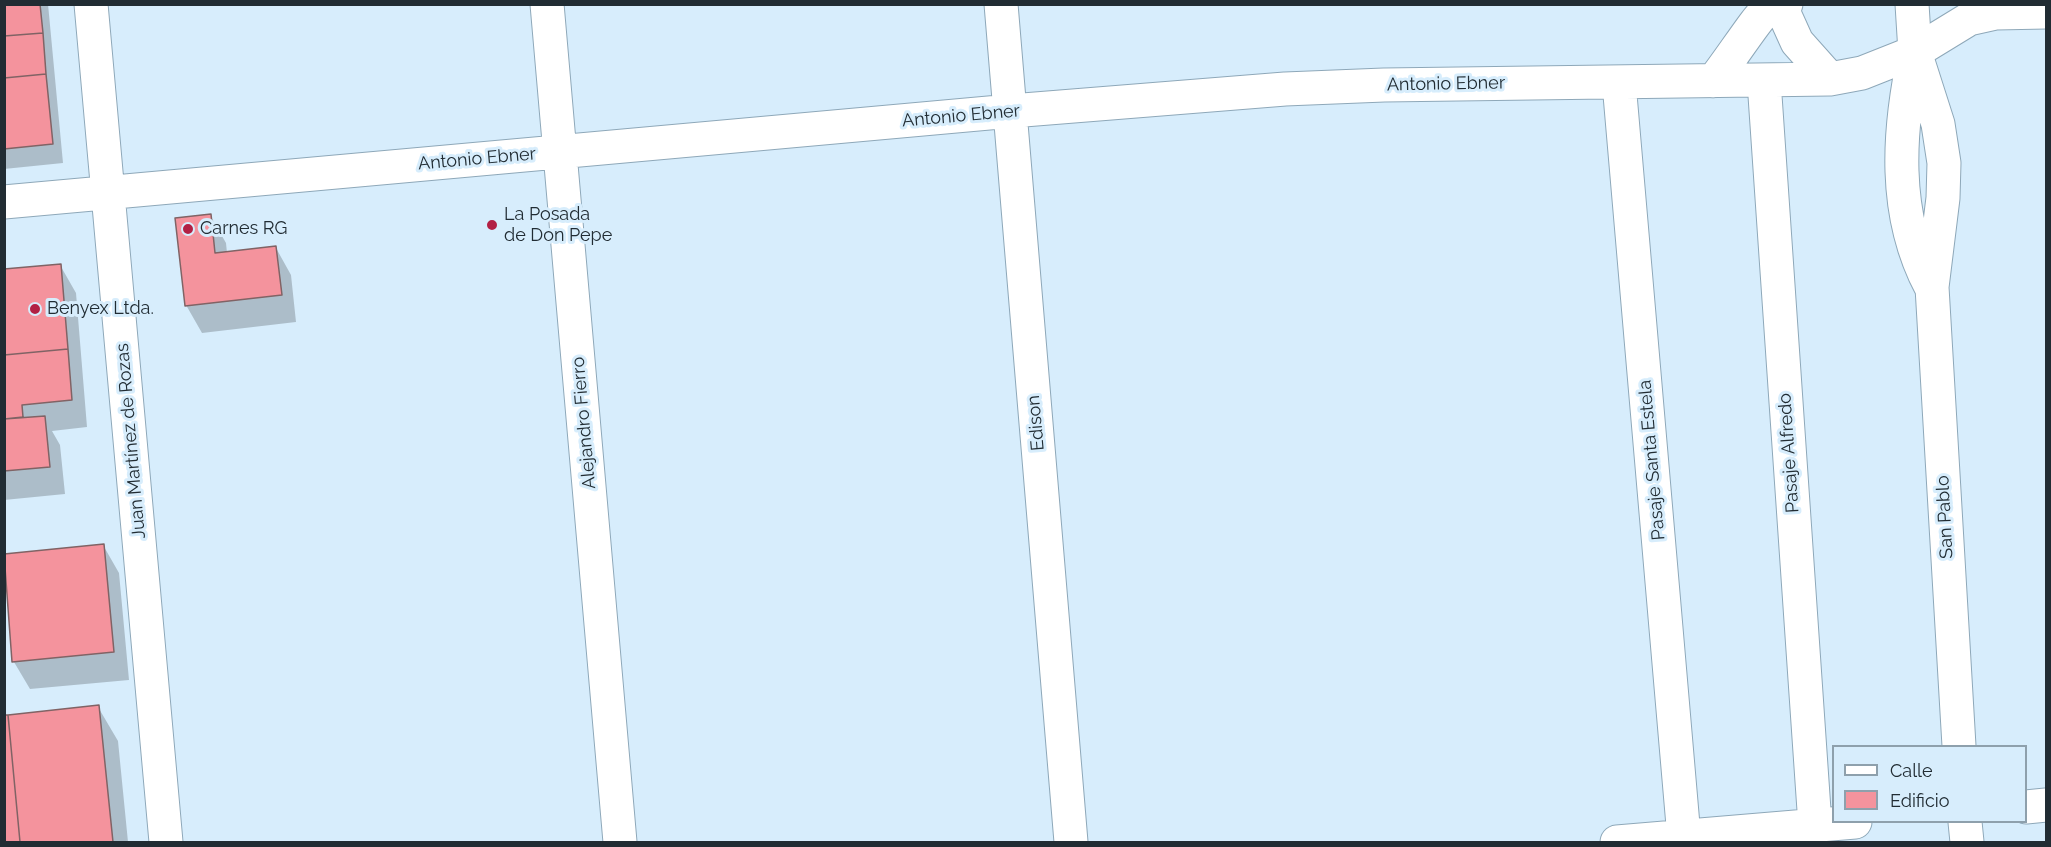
<!DOCTYPE html>
<html>
<head>
<meta charset="utf-8">
<style>
  body { margin:0 }
  #map { position:relative; width:2051px; height:847px; overflow:hidden; background:#d7edfc; font-family:Raleway,sans-serif }
  canvas { display:block }
  .frame { position:absolute; inset:0; border:6px solid #212c33; pointer-events:none }
  .legend { position:absolute; left:1832px; top:745px; width:195px; height:78px; box-sizing:border-box; background:#d7edfc; border:2px solid #8ea0ac; margin:0; padding:8px 10px; list-style:none; font-size:18px; color:#212c33 }
  .legend li { display:flex; align-items:center; gap:12px; height:30px }
  .legend b { width:30px; border:2px solid #8ea0ac }
</style>
</head>
<body>
<div id="map">
<canvas width="2051" height="847"></canvas>
<div class="frame"></div>
<ul class="legend">
<li><b style="height:8px;background:#fff"></b>Calle</li>
<li><b style="height:16px;background:#f4939d"></b>Edificio</li>
</ul>
</div>
<script>
const ctx = document.querySelector('canvas').getContext('2d');
ctx.lineJoin = 'round';
function paint(path, color) { ctx.fillStyle = color; ctx.fill(path, 'evenodd'); }
function trace(path, color, width, dash) { ctx.strokeStyle = color; ctx.lineWidth = width; ctx.lineCap = dash ? 'butt' : 'round'; ctx.setLineDash(dash || []); ctx.stroke(path); }
function drawText(font, color, halo, rows, align = 'center') {
  ctx.font = font + ' Raleway,sans-serif'; ctx.lineWidth = 6; ctx.setLineDash([]); ctx.textBaseline = 'middle'; ctx.strokeStyle = halo; ctx.fillStyle = color; for (const [text, x, y, turn = 0] of rows) {
    ctx.save(); ctx.translate(x, y); ctx.rotate((+turn || 0) * Math.PI / 180); ctx.textAlign = isNaN(turn) ? turn : align; if (halo) ctx.strokeText(text, 0, 0); ctx.fillText(text, 0, 0); ctx.restore();
  }
}
const shadow = new Path2D(`
  M4 4H48L63 163 4 169Z
  M210 215 226 243 227 253 276 248 291 275 296 322 202 333 186 305Z
  M60 265 76 293 87 427 52 431 60 445 65 494 4 500V270Z
  M103 545 119 573 129 680 30 689 14 662 4 555Z
  M98 707 118 741 128 842H4V717Z`);
const building = new Path2D(`
  M4 4H40L43 33 4 36Z
  M43 33 46 74 4 78V36Z
  M46 74 53 144 4 149V78Z
  M211 214 215 253 276 246 282 295 185 306 175 218Z
  M61 264 68 349 4 355V269Z
  M68 349 72 400 22 405 23 417 4 419V355Z
  M45 416 50 467 4 471V419Z
  M104 544 114 652 12 662 4 554Z
  M99 705 113 842H20L8 715Z
  M4 715H8L20 842H4Z`);
const minor = new Path2D(`
  M91 4 166 842
  M547 4 620 842
  M1001 4 1071 842
  M1786 4 1783 11 1797 42 1830 79
  M1713 81C1723 70 1759 15 1764 13 1769 10 1777 11 1783 11
  M1764 81 1815 825
  M1619 83 1684 837
  M4 202 1011 111 1285 89 1384 85 1830 79 1862 73 1915 52 1969 19 1996 13 2046 12
  M2026 807 2046 805
  M1617 842 1855 822`);
const major = new Path2D(`
  M1912 4 1915 52 1938 124 1944 163 1943 198 1932 287 1959 746
  M1915 52C1898 130 1892 214 1931 287
  M1965 822 1967 842`);
const markers = [
  [492,225,6,"#b22044"],
  [188,229,6,"#b22044"],
  [35,309,6,"#b22044"]
];
const streetNames = [
  ["Antonio Ebner",1446,84,-1],
  ["Antonio Ebner",961,116,-5],
  ["Antonio Ebner",477,159,-5],
  ["Alejandro Fierro",584,423,-95],
  ["Edison",1036,423,-95],
  ["Juan Martínez de Rozas",131,441,-95],
  ["Pasaje Alfredo",1789,453,-94],
  ["Pasaje Santa Estela",1652,460,-95],
  ["San Pablo",1945,517,-93]
];
const poiNames = [
  ["La Posada",504,215],
  ["de Don Pepe",504,236],
  ["Carnes RG",200,229],
  ["Benyex Ltda.",47,309]
];
paint(shadow, '#0003');
paint(building, '#f4939d');
trace(building, '#806365', 1.5);
trace(minor, '#8ea8b9', 35);
trace(major, '#8ea8b9', 35);
trace(minor, '#fff', 33);
trace(major, '#fff', 33);
for (const [x, y, r, color] of markers) { const dot = new Path2D(); dot.arc(x, y, r, 0, 2 * Math.PI); ctx.fillStyle = color; ctx.fill(dot); trace(dot, '#d7edfc', 2); }
drawText('18px', '#212c33', '#d7edfc', streetNames);
drawText('18px', '#212c33', '#d7edfc', poiNames, 'left');
</script>
</body>
</html>
